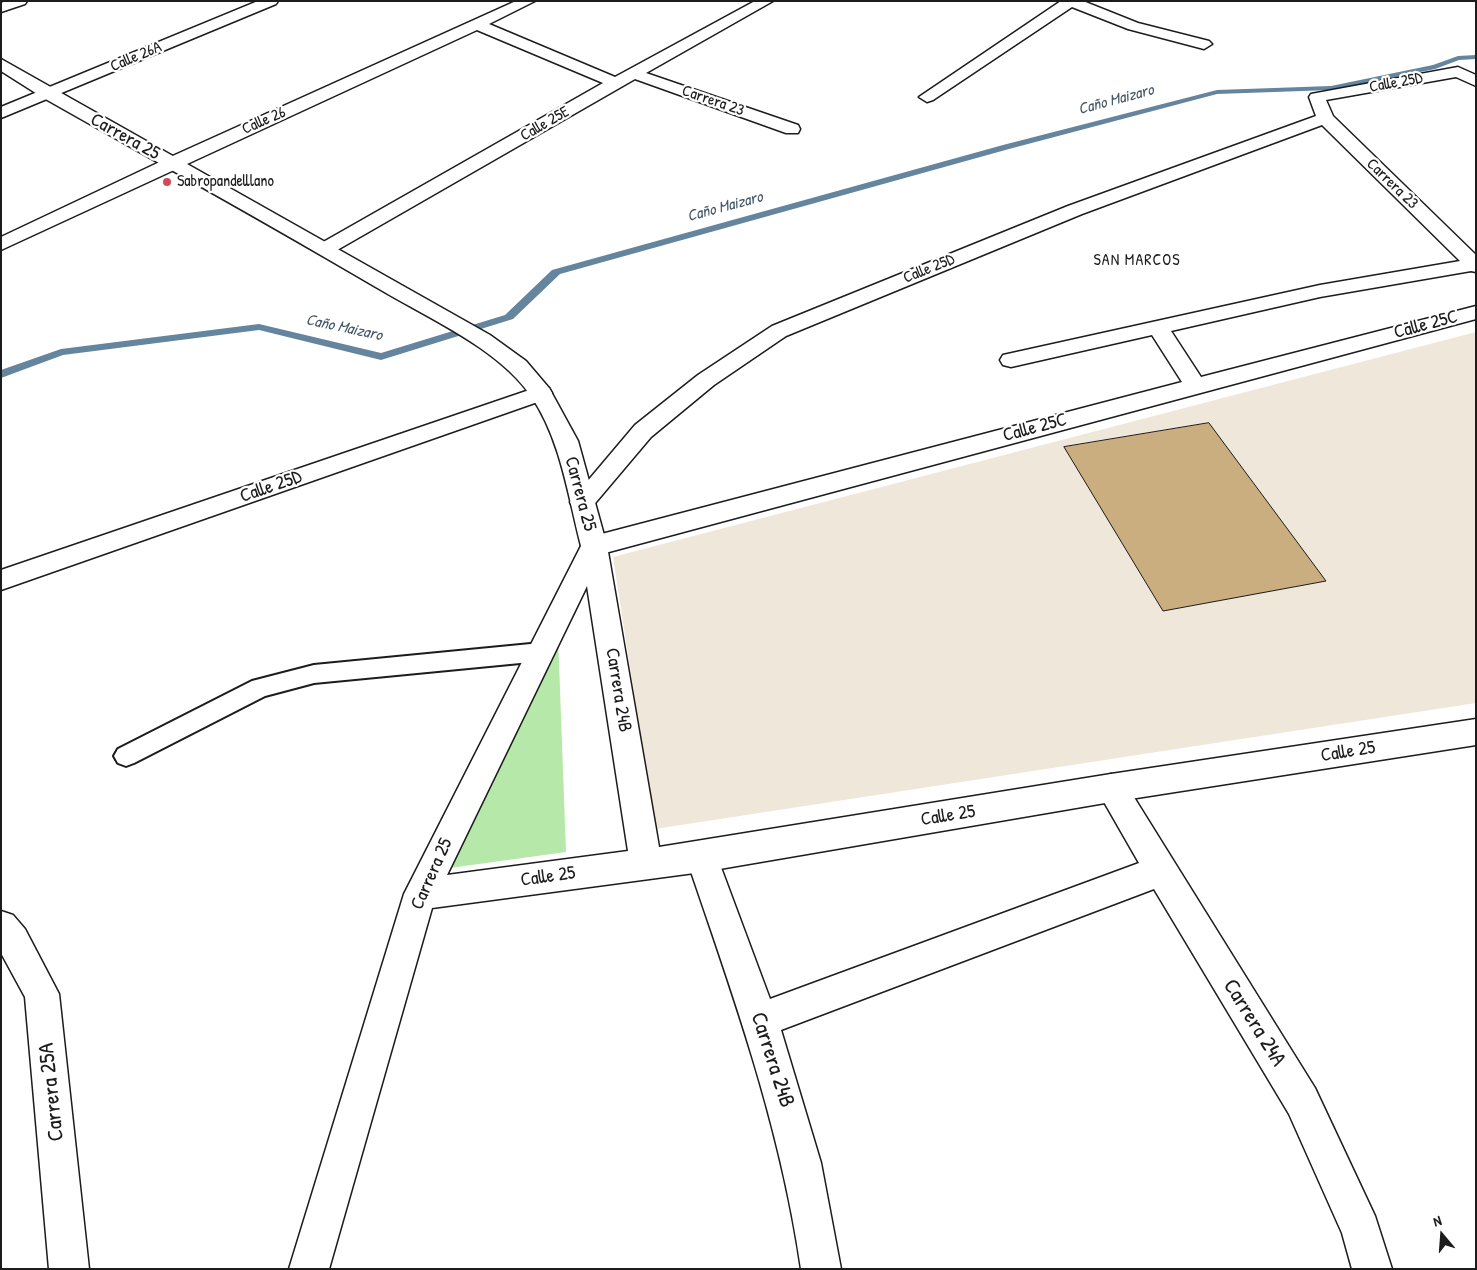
<!DOCTYPE html>
<html>
<head>
<meta charset="utf-8">
<style>
  body { margin:0 }
  #map { position:relative; width:1477px; height:1270px; overflow:hidden; background:#fff; font-family:"Patrick Hand",sans-serif }
  canvas { display:block }
  .frame { position:absolute; inset:0; border:2px solid #1c1c1c; pointer-events:none }
  .north { position:absolute; left:1417px; top:1210px; width:50px; height:50px; -webkit-text-stroke:4px #fff; paint-order:stroke; rotate:342deg; font-size:14px; font-weight:700; line-height:20px; text-align:center; color:#1c1c1c }
  .north::after { content:''; display:block; margin:auto; width:18px; height:22px; background:#1c1c1c; clip-path:polygon(50% 0,100% 100%,50% 72%,0 100%) }
</style>
</head>
<body>
<div id="map">
<canvas width="1477" height="1270"></canvas>
<div class="frame"></div>
<div class="north">N</div>
</div>
<script>
const ctx = document.querySelector('canvas').getContext('2d');
ctx.lineJoin = 'round';
function paint(path, color) { ctx.fillStyle = color; ctx.fill(path, 'evenodd'); }
function trace(path, color, width, dash) { ctx.strokeStyle = color; ctx.lineWidth = width; ctx.lineCap = dash ? 'butt' : 'round'; ctx.setLineDash(dash || []); ctx.stroke(path); }
function drawText(font, color, halo, rows, align = 'center') {
  ctx.font = font + ' "Patrick Hand",sans-serif'; ctx.lineWidth = 4.5; ctx.setLineDash([]); ctx.textBaseline = 'middle'; ctx.strokeStyle = halo; ctx.fillStyle = color; for (const [text, x, y, turn = 0] of rows) {
    ctx.save(); ctx.translate(x, y); ctx.rotate((+turn || 0) * Math.PI / 180); ctx.textAlign = isNaN(turn) ? turn : align; if (halo) ctx.strokeText(text, 0, 0); ctx.fillText(text, 0, 0); ctx.restore();
  }
}
const built = new Path2D(`
  M1476 332V703L655 829 613 557Z`);
const green = new Path2D(`
  M558 635 566 852 450 868Z`);
const stream = new Path2D(`
  M1476 55V59L1459 60 1435 69 1331 90 1217 94 1009 149 560 274 513 319 381 360 259 330 63 355 1 378V370L61 349 259 324 381 353 505 315 552 270 1003 145 1217 90 1331 86 1433 65 1458 56Z`);
const building = new Path2D(`
  M1209 423 1326 581 1163 611 1064 447Z`);
const lane = new Path2D(`
  M541 643 549 646 552 652 549 658 541 661 314 683 265 696 134 763 126 766 118 763 114 756 118 749 252 681 314 665Z`);
const street = new Path2D(`
  M6 1H27L25 4 1 12V3Z
  M258 1H278L276 4 1 118V107Z
  M516 1H535L489 24 615 77 755 1H773L646 73 798 125 800 129 798 133H786L635 79 332 253H318L315 249 318 245 603 83 477 30 1 250V237L166 159Z
  M1061 1H1083L1138 23 1209 41 1212 44 1204 49 1128 29 1072 7 933 100 927 102 919 97Z
  M1458 67 1476 75V86L1456 77 1326 100 1333 116 1476 255V272L1471 271 1320 297 1171 331 1201 377 1476 306V319L594 556 585 553 581 546 585 539 594 536 1182 382 1152 335 1011 367 1003 365 1000 360 1003 355 1320 285 1460 261 1322 125 1082 214 786 336 714 385 651 437 591 508 582 511 573 508 570 502 635 425 698 375 772 326 1068 206 1316 116 1309 97 1311 94Z
  M541 386 549 388 552 393 549 398 1 590V570Z
  M1111 774 1122 778 1315 1088 1375 1216 1392 1269H1352L1342 1233 1289 1114 1154 889 781 1030 821 1163 841 1269H801C780 1124 733 995 686 857L691 846 702 842 713 846 770 999 1139 863 1096 788 1100 778Z
  M1 911 13 915 25 929 59 994 89 1269H49L25 997 1 953Z`);
const secondary = new Path2D(`
  M1 59 490 335 526 361 549 388 578 441 607 546 659 847 1111 774 1476 719V745L1111 802 702 872 432 908 329 1269H289L404 894 581 546C568 496 561 440 531 396 499 349 430 319 381 290 269 224 155 161 42 97L1 71ZM587 586 628 851 447 875Z`);
const markers = [
  [167,182,5,"#d1495b"]
];
const farStreetnames = [
  ["Calle 26A",136,57,-23],
  ["Calle 25D",1396,83,-10],
  ["Carrera 23",713,101,19],
  ["Calle 26",264,121,-24],
  ["Calle 25E",545,124,-30],
  ["Carrera 23",1392,184,44],
  ["Calle 25D",929,269,-22]
];
const farWaternames = [
  ["Caño Maizaro",1116,100,-15],
  ["Caño Maizaro",725,207,-15],
  ["Caño Maizaro",344,328,12]
];
const farPoinames = [
  ["Sabropandelllano",177,182]
];
const farNeighbourhoodnames = [
  ["SAN MARCOS",1137,261]
];
const streetNames = [
  ["Carrera 25",125,137,29],
  ["Calle 25C",1426,325,-15],
  ["Calle 25C",1035,428,-15],
  ["Calle 25D",271,487,-19],
  ["Carrera 25",580,494,75],
  ["Carrera 24B",618,690,81],
  ["Calle 25",1348,752,-9],
  ["Calle 25",948,816,-9],
  ["Carrera 25",432,874,-66],
  ["Calle 25",548,877,-8]
];
const nearStreetnames = [
  ["Carrera 24A",1254,1023,58],
  ["Carrera 24B",772,1060,72],
  ["Carrera 25A",52,1092,-96]
];
paint(built, '#efe7d9');
paint(green, '#b6e9a9');
paint(stream, '#64859d');
paint(building, '#cbae80');
trace(building, '#1c1c1c', 1);
trace(lane, '#1c1c1c', 4);
trace(street, '#1c1c1c', 3);
trace(secondary, '#1c1c1c', 3);
paint(lane, '#fff');
paint(street, '#fff');
paint(secondary, '#fff');
for (const [x, y, r, color] of markers) { const dot = new Path2D(); dot.arc(x, y, r, 0, 2 * Math.PI); ctx.fillStyle = color; ctx.fill(dot); trace(dot, '#fff', 2); }
drawText('16px', '#1c1c1c', '#fff', farStreetnames);
drawText('italic 16px', '#465967', '#fff', farWaternames);
drawText('16px', '#1c1c1c', '#fff', farPoinames, 'left');
ctx.letterSpacing = '1px';
drawText('16px', '#1c1c1c', '#fff', farNeighbourhoodnames);
ctx.letterSpacing = '0px';
drawText('19px', '#1c1c1c', '#fff', streetNames);
drawText('22px', '#1c1c1c', '#fff', nearStreetnames);
</script>
</body>
</html>
